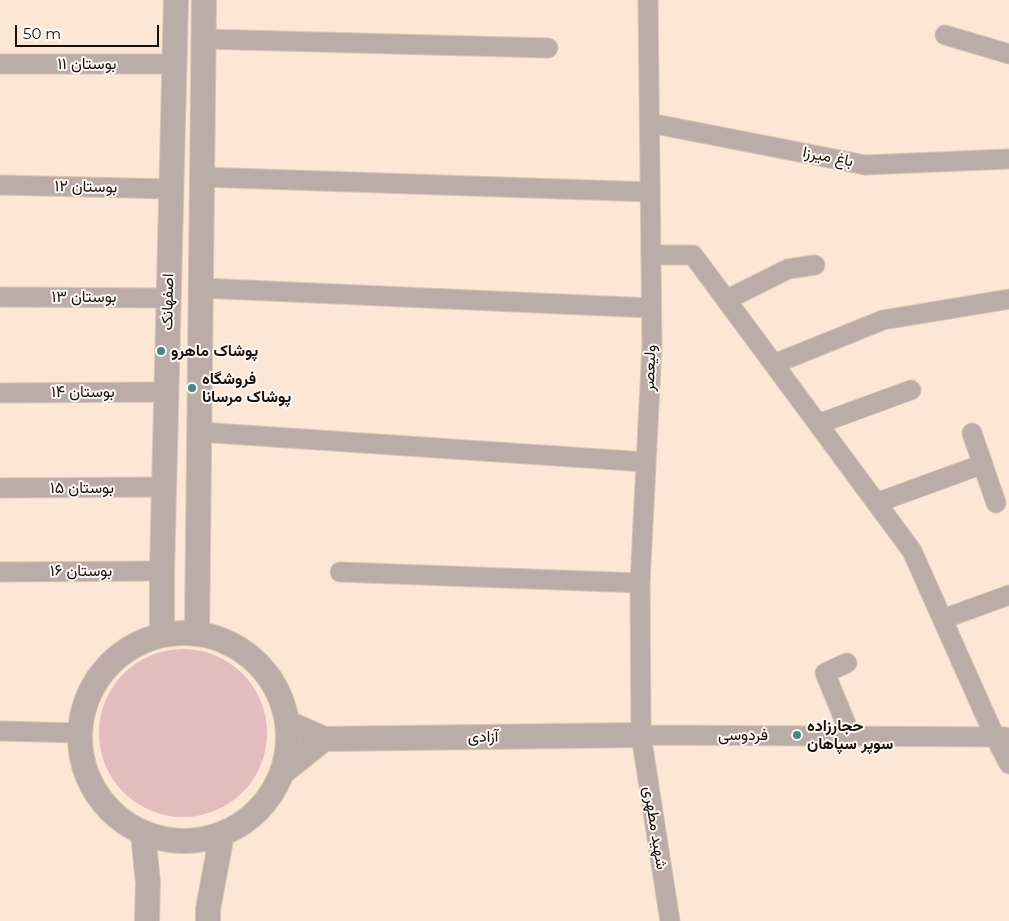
<!DOCTYPE html>
<html>
<head>
<meta charset="utf-8">
<style>
  body { margin:0 }
  #map { position:relative; width:1009px; height:921px; overflow:hidden; background:#fce6d5; font-family:Montserrat,sans-serif }
  canvas { display:block }
  .scale { position:absolute; left:15px; top:25px; width:144px; height:22px; box-sizing:border-box; border:2px solid #191009; border-top:0; padding-left:6px; font-size:15px; line-height:18px; white-space:nowrap; color:#191009; -webkit-text-stroke:4px #fcf7f2; paint-order:stroke }
</style>
</head>
<body>
<div id="map">
<canvas width="1009" height="921"></canvas>
<div class="scale">50 m</div>
</div>
<script>
const ctx = document.querySelector('canvas').getContext('2d');
ctx.lineJoin = 'round';
function paint(path, color) { ctx.fillStyle = color; ctx.fill(path, 'evenodd'); }
function trace(path, color, width, dash) { ctx.strokeStyle = color; ctx.lineWidth = width; ctx.lineCap = dash ? 'butt' : 'round'; ctx.setLineDash(dash || []); ctx.stroke(path); }
function drawText(font, color, halo, rows, align = 'center') {
  ctx.font = font + ' Montserrat,Vazirmatn,sans-serif'; ctx.lineWidth = 4; ctx.setLineDash([]); ctx.textBaseline = 'middle'; ctx.strokeStyle = halo; ctx.fillStyle = color; for (const [text, x, y, turn = 0] of rows) {
    ctx.save(); ctx.translate(x, y); ctx.rotate((+turn || 0) * Math.PI / 180); ctx.textAlign = isNaN(turn) ? turn : align; if (halo) ctx.strokeText(text, 0, 0); ctx.fillText(text, 0, 0); ctx.restore();
  }
}
const green = new Path2D(`
  M99 733a84 84 0 1 1 168 0a84 84 0 1 1-168 0Z`);
const minor = new Path2D(`
  M648 0 652 346 640 583 641 735 670 921
  M945 35 1009 54
  M203 39 548 48
  M0 64H174
  M650 123 865 165 1009 159
  M202 177 650 192
  M0 185 171 189
  M651 255H693L912 551 995 737 1009 764
  M201 288 651 308
  M0 297 169 298
  M726 300 788 269 815 265
  M774 364 883 320 1009 299
  M0 393 166 392
  M818 424 911 390
  M199 432 646 462
  M972 433 996 503
  M0 488 164 487
  M876 503 983 464
  M0 572 162 571
  M340 572 640 583
  M943 619 1009 595
  M847 663 825 673 851 736
  M0 731 78 733
  M641 735 1005 737`);
const tertiary = new Path2D(`
  M197 632 204 0
  M80 737a104 104 0 1 1 208 0a104 104 0 1 1-208 0Z
  M162 634V571L176 0
  M288 723 324 739 641 735
  M284 771 324 739
  M143 833 148 883 147 921
  M208 921V909L222 834`);
const markers = [
  [161,351,5,"#44897e"],
  [192,388,5,"#44897e"],
  [797,735,5,"#44897e"]
];
const streetNames = [
  ["بوستان ۱۱",87,64],
  ["باغ میرزا",828,157,11],
  ["بوستان ۱۲",86,187,1],
  ["بوستان ۱۳",84,297],
  ["اصفهانک",168,302,-89],
  ["ولیعصر",650,368,-88],
  ["بوستان ۱۴",83,392],
  ["بوستان ۱۵",82,488],
  ["بوستان ۱۶",81,571],
  ["فردوسی",743,735],
  ["آزادی",483,737,-1],
  ["شهید مطهری",655,828,81]
];
const poiNames = [
  ["پوشاک ماهرو",171,351],
  ["فروشگاه",202,379],
  ["پوشاک مرسانا",202,397],
  ["حجارزاده",807,726],
  ["سوپر سپاهان",807,744]
];
paint(green, '#e3bcbe');
trace(minor, '#d8c4b4', 21);
trace(tertiary, '#d8c4b4', 26);
trace(minor, '#bcaca7', 19);
trace(tertiary, '#bcaca7', 24);
for (const [x, y, r, color] of markers) { const dot = new Path2D(); dot.arc(x, y, r, 0, 2 * Math.PI); ctx.fillStyle = color; ctx.fill(dot); trace(dot, '#fcf7f2', 2); }
drawText('16px', '#191009', '#fcf7f2', streetNames);
drawText('bold 16px', '#191009', '#fcf7f2', poiNames, 'left');
</script>
</body>
</html>
